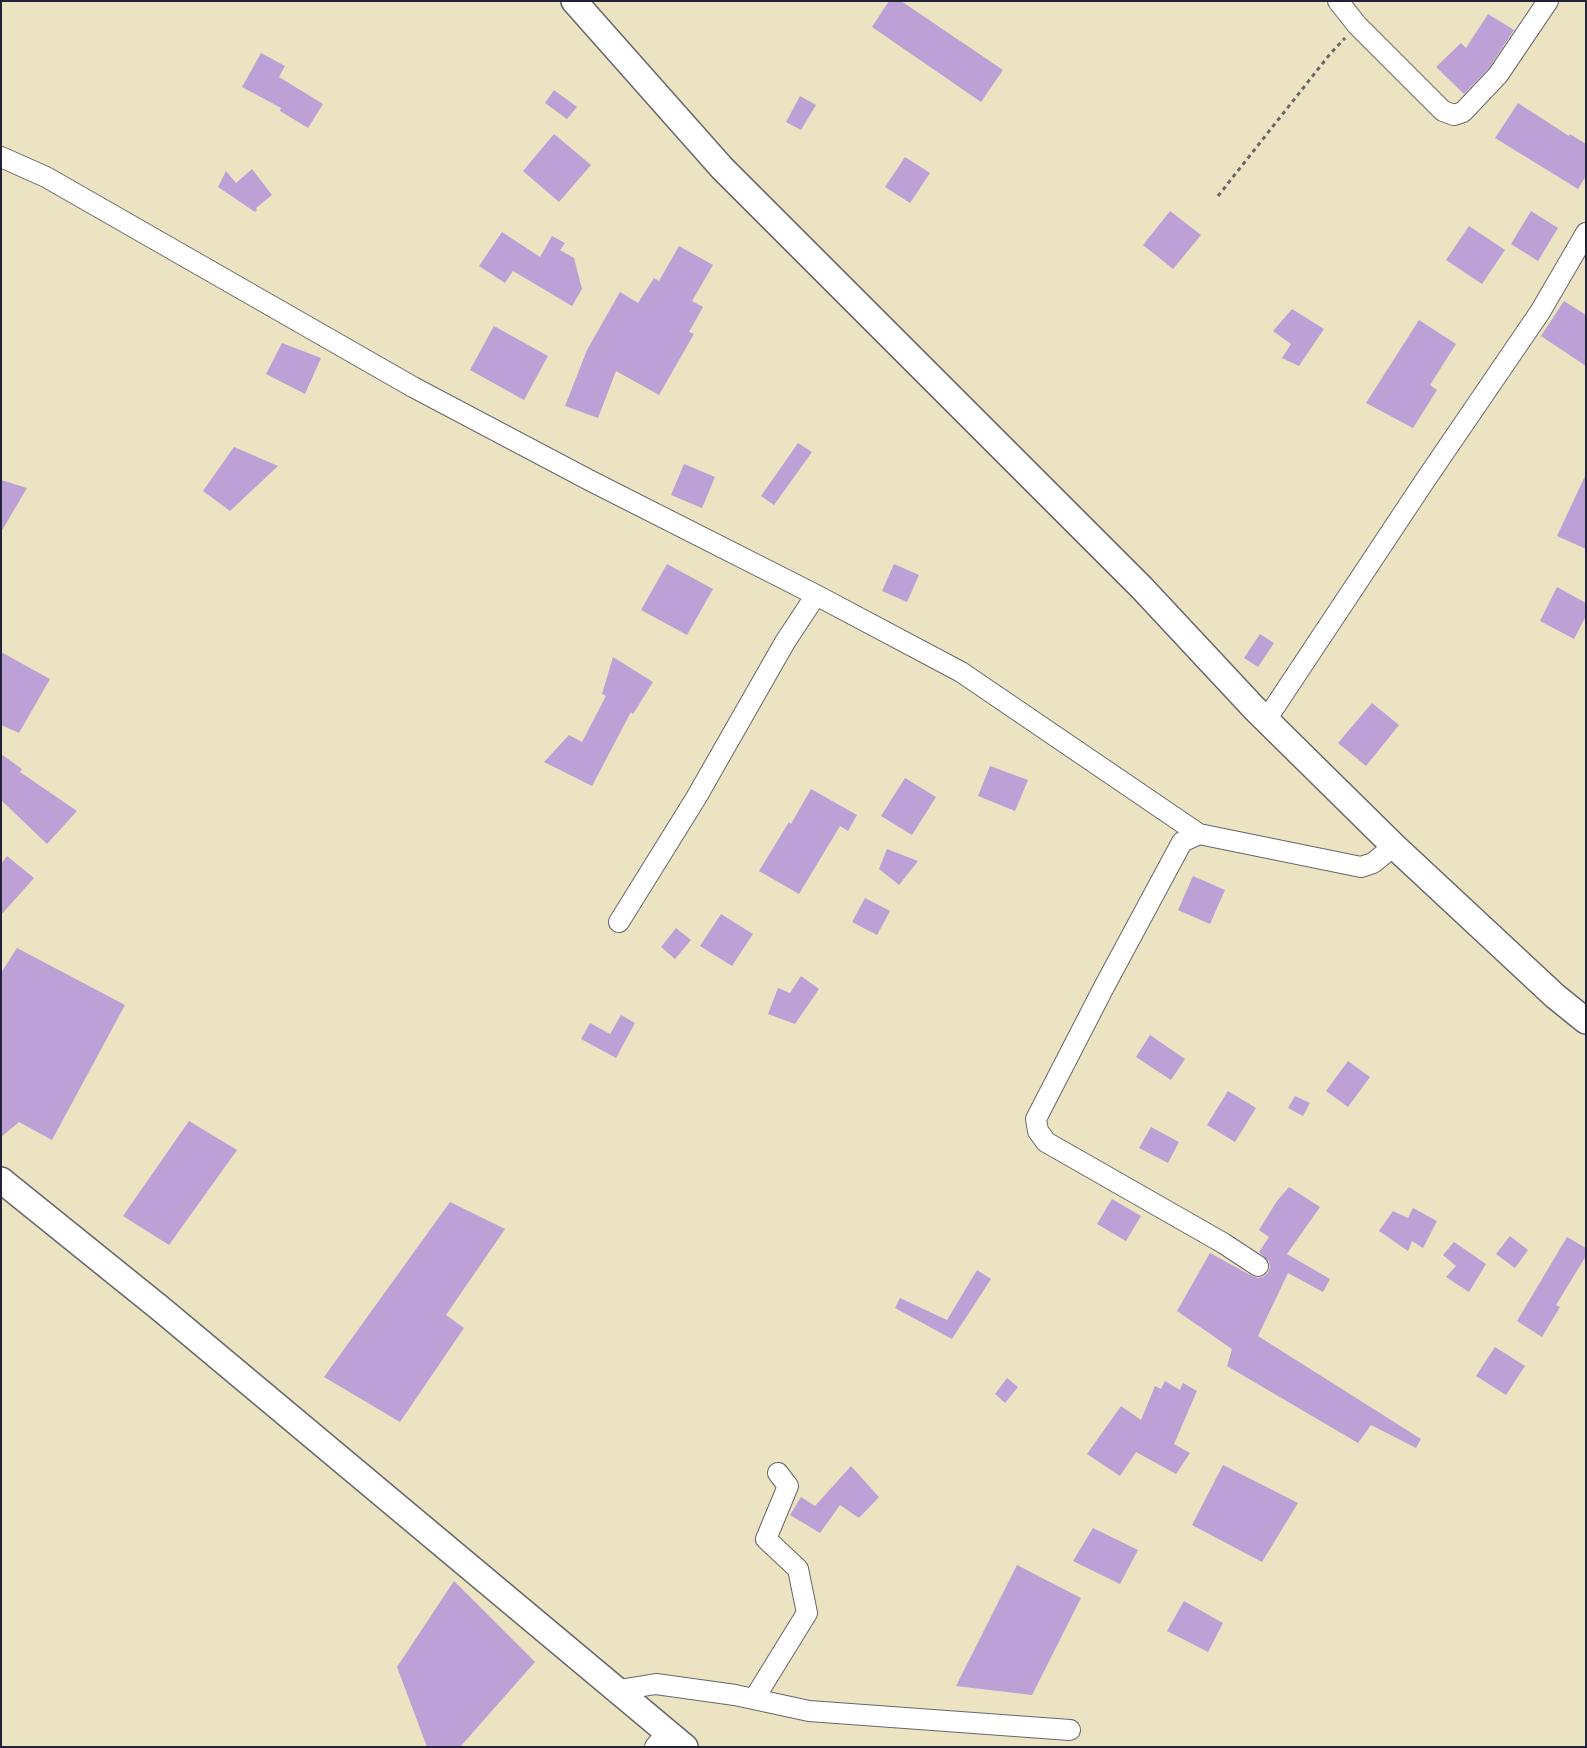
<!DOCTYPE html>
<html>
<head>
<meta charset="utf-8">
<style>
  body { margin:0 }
  #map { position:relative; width:1587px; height:1748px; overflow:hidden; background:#ece3c3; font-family:Vollkorn,serif }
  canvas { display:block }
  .frame { position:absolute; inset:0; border:2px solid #22223b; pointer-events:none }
</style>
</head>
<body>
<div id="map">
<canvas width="1587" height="1748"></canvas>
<div class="frame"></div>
</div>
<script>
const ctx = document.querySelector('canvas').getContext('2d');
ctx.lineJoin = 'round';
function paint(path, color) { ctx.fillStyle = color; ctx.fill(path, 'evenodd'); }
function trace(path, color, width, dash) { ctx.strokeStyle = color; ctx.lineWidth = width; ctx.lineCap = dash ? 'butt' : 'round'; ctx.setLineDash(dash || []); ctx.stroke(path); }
const building = new Path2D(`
  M889 1H901L1003 70 981 102 872 27Z
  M1488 14 1514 30 1489 68 1464 94 1436 67 1461 43 1466 48Z
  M261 53 285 66 279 77 323 104 308 128 280 111 281 108 242 87Z
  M554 90 577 107 567 119 545 103Z
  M800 96 816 105 801 130 786 122Z
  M1518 103 1569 136 1570 134 1586 144V176L1578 189 1495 138Z
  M554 134 591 165 559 202 523 171Z
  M905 157 930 173 910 203 885 187Z
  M252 169 272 195 256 208 257 210 255 212 218 187 226 171 236 183Z
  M1170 211 1201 235 1173 269 1143 245Z
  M1531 211 1558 228 1538 261 1511 244Z
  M1469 226 1505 250 1482 284 1446 260Z
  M502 232 540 257 552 236 565 243 560 250 574 258 582 289 572 306 513 271 505 283 479 266Z
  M679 246 713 265 692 301 703 307 689 332 694 334 659 395 616 371 598 418 565 406 587 350 620 292 638 303 654 278 659 281Z
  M1564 301 1586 315V366L1541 336Z
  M1292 309 1324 329 1299 366 1282 358 1291 344 1273 331Z
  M1419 320 1456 344 1430 385 1437 390 1413 428 1366 403Z
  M494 326 548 356 524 400 470 370Z
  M282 343 321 358 305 394 266 374Z
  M798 443 812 452 774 505 761 496Z
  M234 447 278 466 230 511 203 491Z
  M684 464 715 477 702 508 671 495Z
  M1586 474V549L1557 536Z
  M1 480 27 488 1 532Z
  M667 564 713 589 687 635 641 610Z
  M894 564 919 575 907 602 882 591Z
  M1557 587 1586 603V616L1574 639 1540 621Z
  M1260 634 1274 643 1258 667 1244 658Z
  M1 652 50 679 19 733 1 725Z
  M613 657 653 682 633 714 631 712 592 786 544 762 569 735 582 742 606 696 602 694Z
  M1372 703 1399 725 1366 766 1338 743Z
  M1 754 22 769 20 772 77 811 47 844 1 800Z
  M990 766 1028 780 1015 811 978 796Z
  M905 778 936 797 912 835 881 816Z
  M811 789 857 815 848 831 840 826 799 894 759 871 789 822 791 824Z
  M887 849 918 861 899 885 879 869Z
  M7 856 34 878 1 915V864Z
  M1193 876 1225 890 1210 924 1178 910Z
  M865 898 890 911 877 935 852 922Z
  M721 914 753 934 732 966 700 946Z
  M676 928 691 940 675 959 661 947Z
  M17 948 125 1005 52 1140 19 1122 1 1137V973Z
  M801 976 819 989 795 1024 768 1014 778 988 790 993Z
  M621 1015 635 1023 616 1058 581 1039 590 1023 610 1034Z
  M1150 1035 1185 1059 1171 1080 1136 1057Z
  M1348 1061 1370 1077 1348 1107 1326 1091Z
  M1228 1091 1256 1108 1235 1142 1207 1125Z
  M1295 1096 1310 1103 1303 1116 1288 1108Z
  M189 1121 237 1150 169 1245 123 1216Z
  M1151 1127 1179 1142 1168 1163 1139 1148Z
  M1289 1187 1320 1207 1287 1254 1330 1279 1323 1292 1288 1273 1258 1336 1421 1439 1416 1448 1371 1425 1358 1443 1227 1366 1232 1349 1177 1311 1210 1253 1252 1276 1258 1278 1263 1277 1268 1273 1270 1267 1269 1261 1259 1252 1269 1237 1259 1230 1277 1201Z
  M1112 1199 1141 1216 1126 1241 1097 1224Z
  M450 1202 505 1229 446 1315 464 1328 400 1422 324 1377Z
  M1413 1208 1437 1221 1423 1248 1412 1241 1408 1251 1379 1231 1393 1211 1408 1218Z
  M1510 1236 1528 1250 1515 1268 1496 1254Z
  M1567 1237 1586 1248V1256L1556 1305 1560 1307 1542 1337 1517 1321Z
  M1454 1242 1486 1264 1469 1292 1446 1277 1456 1266 1443 1255Z
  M977 1270 991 1279 952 1339 895 1308 900 1298 947 1320Z
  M1495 1347 1525 1366 1506 1395 1476 1376Z
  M1007 1378 1018 1387 1005 1403 995 1394Z
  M1165 1381 1180 1390 1183 1383 1197 1391 1174 1444 1190 1453 1176 1474 1136 1452 1120 1476 1087 1454 1121 1406 1141 1420 1155 1386 1161 1389Z
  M1223 1465 1298 1503 1262 1562 1192 1525Z
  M851 1466 879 1497 859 1518 840 1505 820 1533 790 1515 801 1497 815 1506Z
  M1093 1528 1138 1550 1120 1584 1073 1561Z
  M1017 1565 1081 1598 1032 1695 956 1686Z
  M454 1581 535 1662 460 1747H427L397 1667Z
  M1184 1601 1223 1623 1208 1652 1167 1631Z`);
const path = new Path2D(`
  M1218 196 1330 54 1345 38`);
const minor = new Path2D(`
  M1338 1 1357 25 1443 111 1454 115 1463 112 1498 75 1548 1
  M1 157 46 177 413 387 589 480 816 595 961 672 1199 834 1361 867 1373 863 1394 846
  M1266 720 1424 482 1540 312 1586 233
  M1199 834 1182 842 1104 987 1036 1119 1038 1131 1046 1142 1223 1243 1258 1266
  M619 922 696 798 785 642 816 595
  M619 1690 656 1684 735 1695 809 1711 1070 1730
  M754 1699 807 1613 798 1569 766 1539 788 1486 778 1473
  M655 1747 668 1731`);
const tertiary = new Path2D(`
  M574 1 722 168 1142 588 1254 708 1394 846 1555 996 1586 1021
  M1 1180 161 1309 685 1747`);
paint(building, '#bda0d5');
trace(minor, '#69666b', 22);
trace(tertiary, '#69666b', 28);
trace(path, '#69666b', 3, [4, 4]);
trace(minor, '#fff', 20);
trace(tertiary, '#fff', 25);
</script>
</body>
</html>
